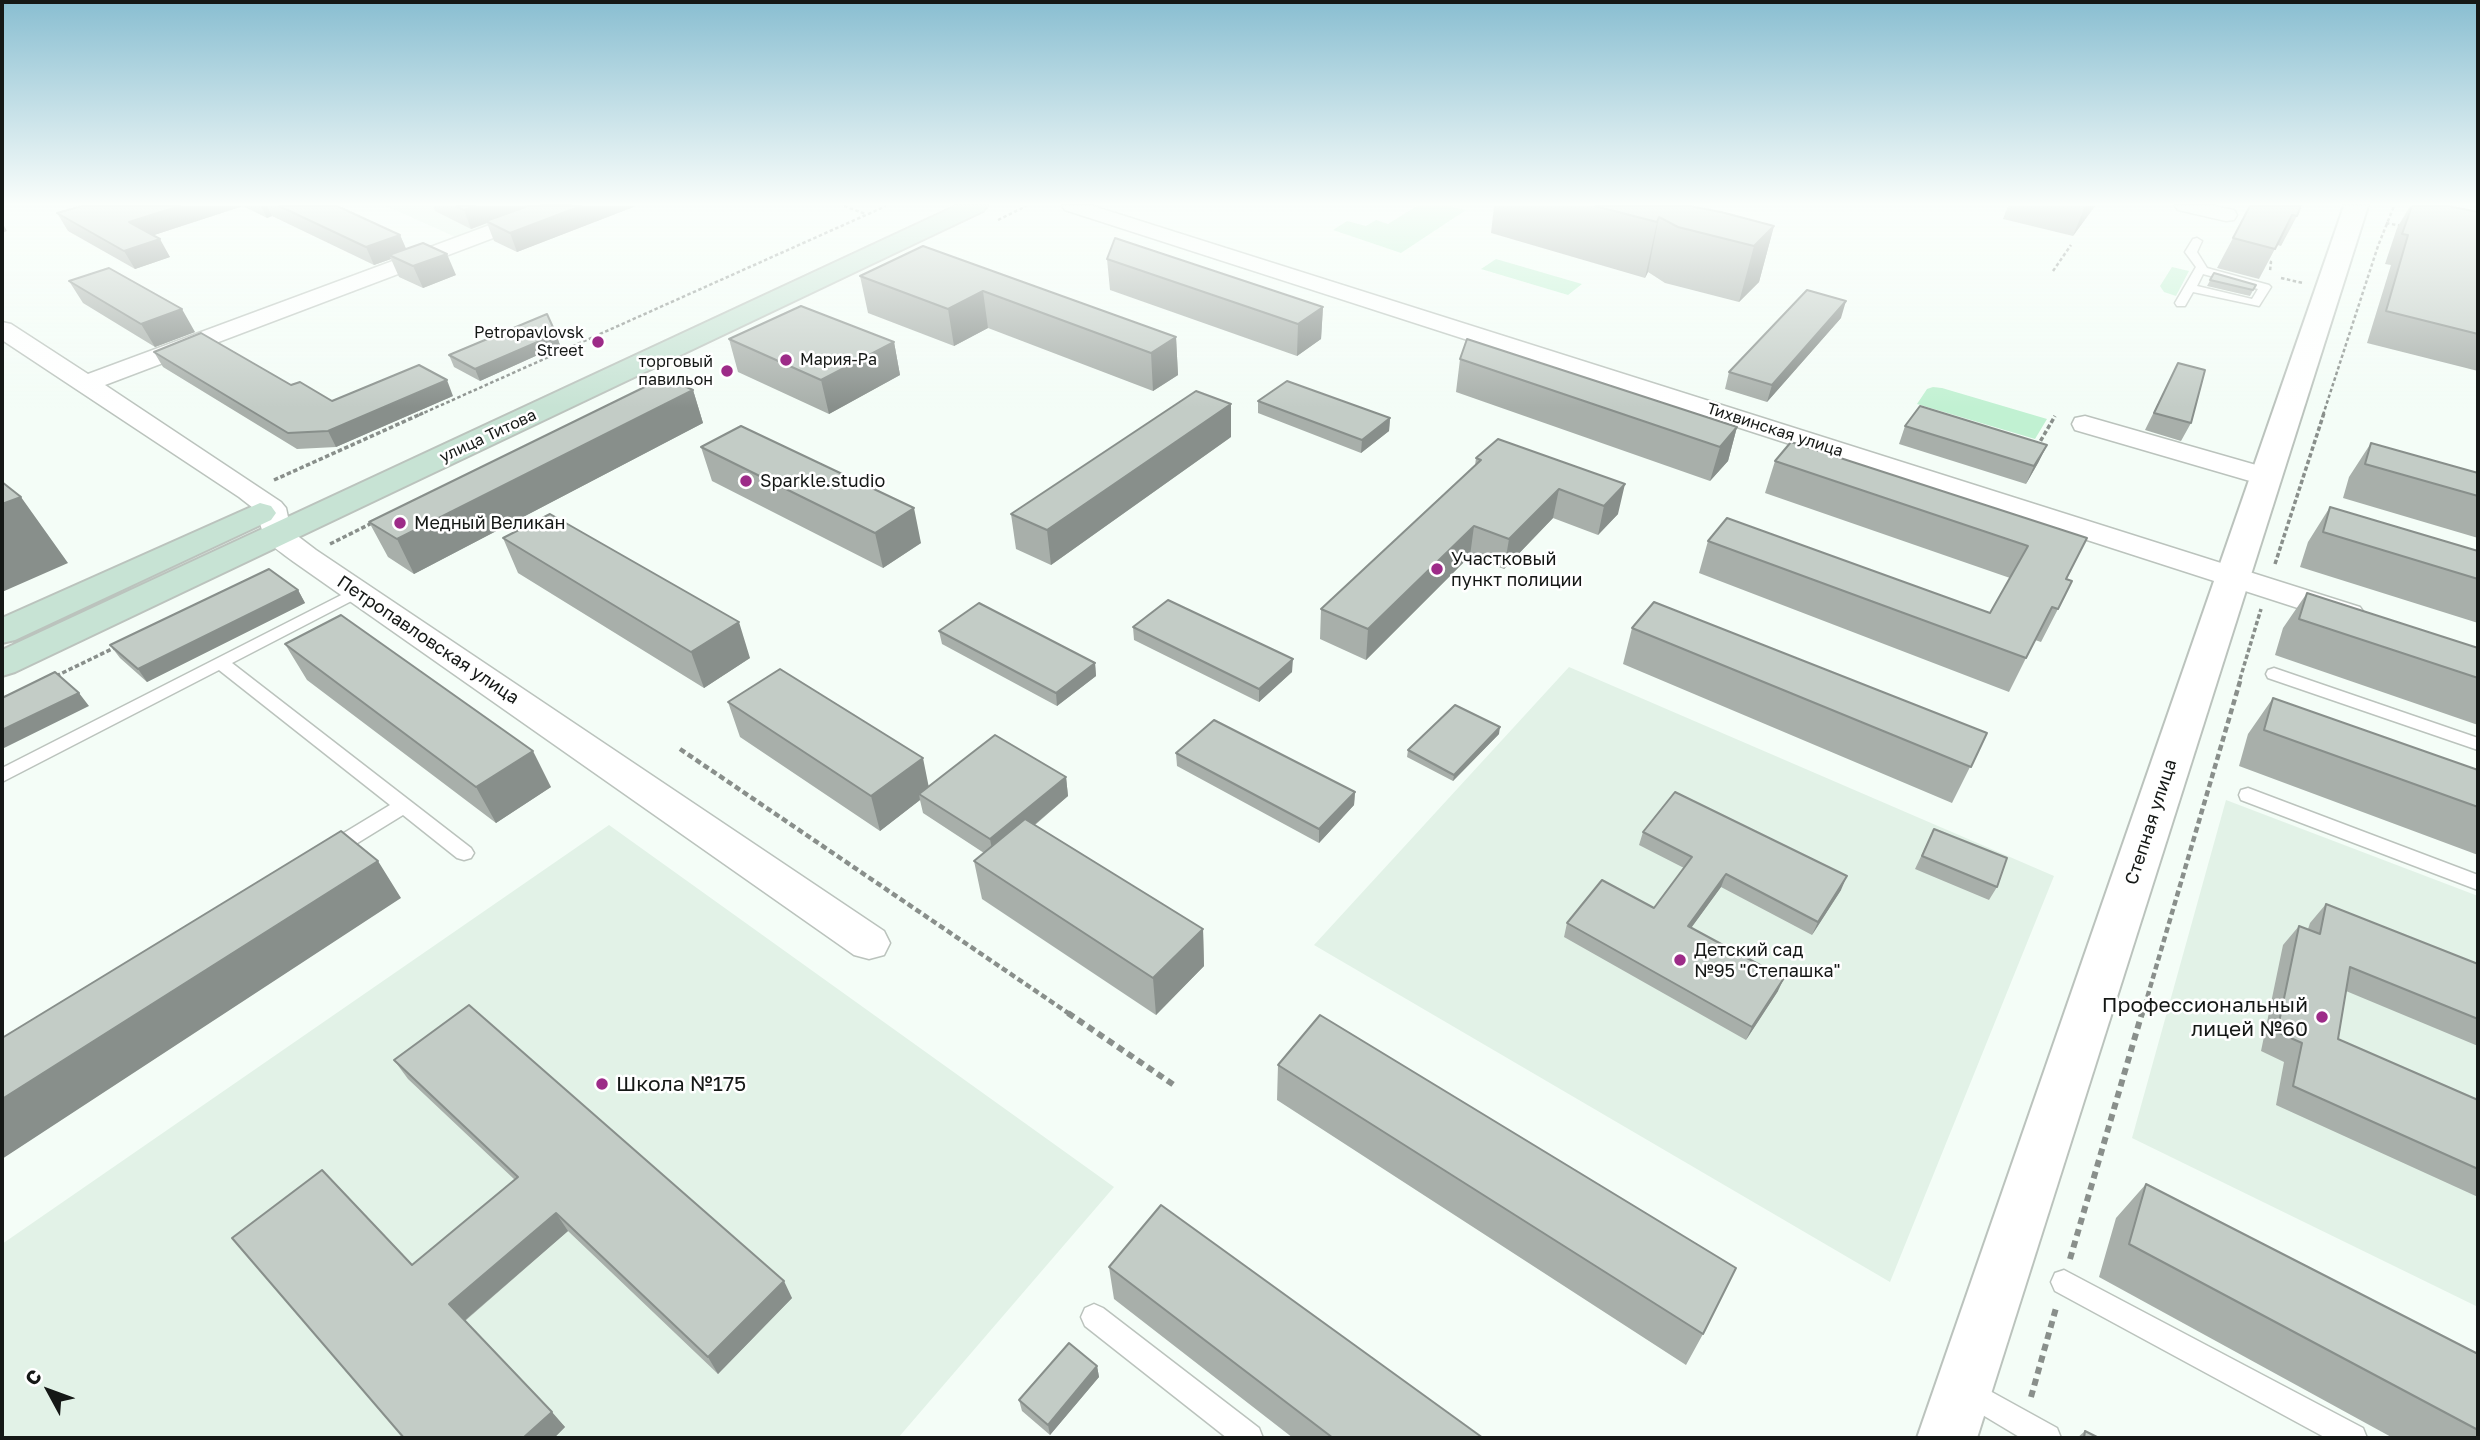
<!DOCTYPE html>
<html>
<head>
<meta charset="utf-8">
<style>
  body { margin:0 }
  #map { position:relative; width:2480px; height:1440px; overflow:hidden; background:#f4fdf7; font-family:"Golos Text",sans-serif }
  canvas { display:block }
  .frame { position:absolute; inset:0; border:4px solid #151816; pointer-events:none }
  .north { position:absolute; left:14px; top:1356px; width:70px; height:70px; -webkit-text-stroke:5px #fff; paint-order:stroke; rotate:311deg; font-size:19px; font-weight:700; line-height:28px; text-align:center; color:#151816 }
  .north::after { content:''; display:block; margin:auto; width:24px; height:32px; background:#151816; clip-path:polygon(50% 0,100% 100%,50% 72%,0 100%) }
</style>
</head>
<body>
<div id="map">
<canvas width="2480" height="1440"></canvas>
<div class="frame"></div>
<div class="north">С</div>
</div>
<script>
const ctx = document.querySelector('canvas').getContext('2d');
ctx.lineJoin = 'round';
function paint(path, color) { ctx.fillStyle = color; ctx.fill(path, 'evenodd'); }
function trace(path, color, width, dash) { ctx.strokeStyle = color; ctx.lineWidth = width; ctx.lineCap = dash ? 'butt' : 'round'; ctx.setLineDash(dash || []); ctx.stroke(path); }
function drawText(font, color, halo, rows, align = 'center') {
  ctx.font = font + ' "Golos Text",sans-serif'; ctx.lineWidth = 5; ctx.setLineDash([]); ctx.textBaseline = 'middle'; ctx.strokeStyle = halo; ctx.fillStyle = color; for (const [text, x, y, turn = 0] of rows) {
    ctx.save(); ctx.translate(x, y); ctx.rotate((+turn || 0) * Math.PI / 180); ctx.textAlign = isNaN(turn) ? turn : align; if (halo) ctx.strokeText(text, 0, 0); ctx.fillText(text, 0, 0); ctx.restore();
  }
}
const built = new Path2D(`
  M386 206H547L460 239Z
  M1569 667 2054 876 1890 1282 1314 945Z
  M2226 800 2478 896V1307L2132 1138Z
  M609 825 1114 1187 898 1438H2V1244Z`);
const green = new Path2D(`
  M1417 206H1450L1466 210 1401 253 1333 230 1347 221 1366 226 1376 220 1388 224Z
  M1496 259 1582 284 1568 295 1481 269Z
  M2172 267 2189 271 2176 296 2164 292 2160 286Z
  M1933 387 1942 388 2047 419 2035 439 1917 404 1927 389Z`);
const pathFar3 = new Path2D(`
  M844 206 866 214
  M998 220 1026 206
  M2386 223 2402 226
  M2264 260 2271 262 2270 271
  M2053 271 2071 245
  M2281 278 2303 283
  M419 415 886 206
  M2323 415 2378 246 2394 206`);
const pathFar2 = new Path2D(`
  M2037 447 2055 416
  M274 480 423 413
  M330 544 376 521
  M2275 564 2324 413
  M56 676 118 646
  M2240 679 2261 609`);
const pathFar1 = new Path2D(`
  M680 749 1071 1015
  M2142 1015 2241 678`);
const path = new Path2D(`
  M1068 1013 1174 1085
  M2070 1259 2142 1013
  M2031 1397 2056 1308`);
const service = new Path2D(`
  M2197 238 2202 241 2197 252 2207 268 2269 285 2271 287 2259 306 2193 292 2185 306H2177L2175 303 2196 267 2185 252 2193 239ZM2203 274 2258 289 2252 299 2197 286Z
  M359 586 365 588 367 591 365 594 232 663 471 848 474 853 471 858 464 860 457 858 403 815 338 855 331 857 324 855 321 850 324 845 390 805 219 670 2 782V768Z
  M2274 668 2478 738V750L2268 678 2266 674 2268 670Z
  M2248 788 2478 875V890L2241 800 2239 795 2241 790Z
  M2064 1270 2363 1428 2367 1438H2326L2055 1291 2051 1282 2055 1273Z
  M1094 1304 1103 1308 1259 1428 1263 1438H1227L1085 1326 1081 1317 1085 1308Z
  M1970 1380 2057 1428 2061 1438H2021L1961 1402 1957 1393 1961 1384Z`);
const minor = new Path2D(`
  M541 206H571L567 210 105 385 281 502 286 508 291 531 316 550 884 931 890 943 884 955 869 959 854 955 294 562C269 543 264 544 257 511L239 497 2 340V322L11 324 88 374Z
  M1062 206H1093L2360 607 2365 614 2360 621 2349 624 2338 621 1065 210Z
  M2175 206H2214L2234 210 2237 215 2234 220 2226 221 2178 210Z
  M2085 416 2277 471 2281 477 2277 483 2267 486 2075 430 2072 424 2075 418Z`);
const tertiary = new Path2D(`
  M2344 206H2368L1977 1438H1917Z`);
const secondary = new Path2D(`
  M956 206H987L983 211 15 672 2 676V650Z
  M260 503 271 506 276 513 271 520 15 640 2 643V618Z`);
const wall = new Path2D(`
  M82 206H337L400 235 406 249 456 275 423 288 399 277 391 259 374 265 272 216 267 218 243 206 154 235 170 257 135 269 68 231 57 213Z
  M433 206H636L517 252 494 241 487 223 471 229 435 211Z
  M1494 206H1690L1774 226 1759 282 1739 302 1665 283 1648 272 1645 278 1491 233Z
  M2008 206H2095L2073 236 2003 219Z
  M2250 206 2297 216 2281 246 2277 245 2259 279 2217 268Z
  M2410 206H2448L2478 212V371L2367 343 2391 265 2385 264 2397 228Z
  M923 246 1176 337 1178 375 1153 391 988 328 954 346 868 313 860 276Z
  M1107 259 1323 307 1321 339 1297 356 1110 290Z
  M2214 273 2256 285 2250 296 2207 286Z
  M69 281 195 332 155 347 83 303Z
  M1841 318 1767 402 1725 389 1729 372Z
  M556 334 560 345 480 381 454 367 449 355Z
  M729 339 894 342 900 375 829 414 738 372Z
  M154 352 291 385 332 401 453 396 336 447 297 449 163 367Z
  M1460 359 1737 427 1728 461 1710 481 1456 392Z
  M2178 363 2191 423 2181 441 2145 430Z
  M693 390 703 423 414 574 388 557 369 522Z
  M1258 401 1390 418 1389 431 1361 453 1258 413Z
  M1905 426 2047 445 2038 463 2026 484 1899 444Z
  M1231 437 1051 565 1016 549 1011 514Z
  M1498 439 1618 514 1598 535 1553 518 1504 569 1470 556 1366 660 1320 639 1321 609 1475 466 1476 458Z
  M2371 443 2478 473V538L2343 498 2349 477Z
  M701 447 921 543 883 568 712 481Z
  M1775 461 2087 538 2066 579 2058 609 2041 642 2035 640 2009 692 1699 573 1708 541 1990 613 2010 578 1765 493Z
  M2330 507 2478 551V623L2300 567 2308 542Z
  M503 538 750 658 704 688 518 573Z
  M298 590 305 603 147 682 120 658 110 645Z
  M2307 593 2478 648V725L2275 655 2283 628Z
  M1133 627 1292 672 1259 702 1134 640Z
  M1632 628 1987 733 1952 803 1623 664Z
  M939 631 1095 663 1096 676 1057 706 942 644Z
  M285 644 551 787 496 823 307 680Z
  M2273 698 2478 770V855L2239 766 2248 734Z
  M728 702 929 786 1066 777 1068 796 1035 825 1203 929 1204 966 1156 1015 982 899 974 861 984 853 923 813 920 800 880 831 740 737Z
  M1499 734 1453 781 1407 757 1408 750Z
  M1176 753 1355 792 1354 805 1319 843 1177 766Z
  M1934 829 1997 887 1989 900 1915 869Z
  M1643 832 1841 890 1812 935 1721 887 1691 928 1778 991 1746 1040 1564 937 1567 923 1654 908 1684 868 1639 845Z
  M2326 904 2478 964V1046L2346 991 2338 1039 2478 1100V1197L2276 1105 2284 1062 2261 1051 2283 945 2299 926 2308 929 2310 923Z
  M394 1060 792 1298 718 1374 568 1231 465 1321 565 1427 554 1438H404L412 1265 515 1180 408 1079Z
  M1278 1065 1703 1334 1686 1365 1277 1100Z
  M2146 1184 2478 1354V1438H2393L2099 1277 2116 1218Z
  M1109 1267 1483 1438H1293L1114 1299Z
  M1097 1366 1099 1377 1050 1435 1022 1411 1019 1400Z
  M2085 1431 2099 1438H2077Z`);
const shadedWall = new Path2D(`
  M180 206H243L139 240 129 222Z
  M261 206H267L272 216 267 218Z
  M475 206H534L486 221 487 223 471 229 464 210Z
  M581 206H636L517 252 510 233Z
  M2085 206H2095L2073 236Z
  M1659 217 1648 272 1645 278 1657 222Z
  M2 222 7 231 2 233Z
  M1774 226 1759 282 1739 302 1754 246Z
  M400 235 408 253 389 255 391 259 374 265 366 247Z
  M160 239 170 257 135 269 124 251Z
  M447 254 456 275 423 288 413 266Z
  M983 291 988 328 954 346 948 309Z
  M1846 301 1841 318 1767 402 1772 385Z
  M1323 307 1321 339 1297 356 1298 324Z
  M182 309 195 332 155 347 141 324Z
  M556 334 560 345 480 381 475 369Z
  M1176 337 1178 375 1153 391 1151 353Z
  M894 342 900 375 829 414 821 380Z
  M447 380 453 396 336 447 328 431Z
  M693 390 703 423 414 574 397 539Z
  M1231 404V437L1051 565 1047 530Z
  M1390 418 1389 431 1361 453 1362 440Z
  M1737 427 1728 461 1710 481 1720 447Z
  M2047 445 2038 463 2026 484 2034 466Z
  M1625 484 1618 514 1598 535 1604 506Z
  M1559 489 1553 518 1504 569 1509 539Z
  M21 497 68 563 2 592V504Z
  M914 508 921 543 883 568 875 533Z
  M1474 526 1470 556 1366 660 1368 629Z
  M298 590 305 603 147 682 138 669Z
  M739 622 750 658 704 688 691 652Z
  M1293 659 1292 672 1259 702V689Z
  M1095 663 1096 676 1057 706 1056 693Z
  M79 693 89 706 2 749V730Z
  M1500 727 1499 734 1453 781 1454 775Z
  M533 751 551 787 496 823 476 787Z
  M923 758 930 793 919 794 920 800 880 831 871 796Z
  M1066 777 1068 796 994 859 990 839Z
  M1355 792 1354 805 1319 843V829Z
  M378 861 401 898 2 1159V1099Z
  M1726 874 1721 887 1683 939 1688 926Z
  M1847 876 1841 890 1812 935 1818 922Z
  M1203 929 1204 966 1156 1015 1153 978Z
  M1784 978 1778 991 1746 1040 1752 1027Z
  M556 1213 568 1231 464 1321 449 1304Z
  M784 1281 792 1298 718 1374 708 1357Z
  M1097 1366 1099 1377 1050 1435 1048 1425Z
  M552 1412 565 1427 554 1438H523Z`);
const building = new Path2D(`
  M82 206H180L129 222 160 239 124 251 57 213Z
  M279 206H337L400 235 366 247Z
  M456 206H475L464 210Z
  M528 206H581L510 233 486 221Z
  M1595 206H1690L1721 212 1774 226 1754 246 1678 227 1659 217 1657 222Z
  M2250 206H2301L2297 216 2292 215 2275 249 2233 238Z
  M2412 206H2448L2478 212V334L2386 311 2408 235 2402 234Z
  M1115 238 1323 307 1298 324 1107 259Z
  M423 243 447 254 413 266 389 255Z
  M923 246 1176 337 1151 353 983 291 948 309 860 276Z
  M109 268 182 309 141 324 69 281Z
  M2214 273 2256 285 2253 290 2210 280Z
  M1807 290 1846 301 1772 385 1729 372Z
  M801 306 894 342 821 380 729 339Z
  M547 314 556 334 475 369 449 355Z
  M201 333 291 385 300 382 332 401 419 365 447 380 328 431 288 433 154 352Z
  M1467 339 1737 427 1720 447 1460 359Z
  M2178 363 2205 370 2191 423 2154 413Z
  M665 377 693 390 397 539 369 522Z
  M1287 381 1390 418 1362 440 1258 401Z
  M1196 391 1231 404 1047 530 1011 514Z
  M1920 406 2047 445 2034 466 1905 426Z
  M741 426 914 508 875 533 701 447Z
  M1498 439 1625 484 1604 506 1559 489 1509 539 1474 526 1368 629 1321 609 1481 460 1476 458Z
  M1791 442 2087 538 2066 579 2072 581 2058 609 2052 607 2026 658 1708 541 1727 518 1990 613 2028 546 1775 461Z
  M2371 443 2478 473V496L2365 464Z
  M2 482 21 497 2 504Z
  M2330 507 2478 551V579L2323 532Z
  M550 514 739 622 691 652 503 538Z
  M269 569 298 590 138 669 110 645Z
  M2307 593 2478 648V678L2299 619Z
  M1168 600 1293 659 1259 689 1133 627Z
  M1654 602 1987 733 1971 767 1632 628Z
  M979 603 1095 663 1056 693 939 631Z
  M341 615 533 751 476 787 285 644Z
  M780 669 923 758 871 796 728 702Z
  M55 672 79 693 2 730V698Z
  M2273 698 2478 770V807L2264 730Z
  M1455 705 1500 727 1454 775 1408 750Z
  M1214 720 1355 792 1319 829 1176 753Z
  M995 735 1066 777 990 839 919 794Z
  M1675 792 1847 876 1818 922 1726 874 1688 926 1784 978 1752 1027 1567 923 1602 880 1654 908 1692 857 1643 832Z
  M1025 819 1203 929 1153 978 974 861Z
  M1934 829 2007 858 1997 887 1922 856Z
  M341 831 378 861 2 1099V1038Z
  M2326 904 2478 964V1019L2350 967 2338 1039 2478 1100V1169L2293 1086 2302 1043 2277 1032 2299 926 2320 934Z
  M469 1005 784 1281 708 1357 556 1213 449 1304 552 1412 523 1438H404L232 1238 322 1170 412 1265 518 1177 394 1060Z
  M1320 1015 1736 1268 1703 1334 1278 1065Z
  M2146 1184 2478 1354V1430L2129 1244Z
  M1161 1205 1483 1438H1333L1109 1267Z
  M1069 1343 1097 1366 1048 1425 1019 1400Z
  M2085 1431 2099 1438H2084Z`);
const markers = [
  [598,342,7,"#9d2b88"],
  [786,360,7,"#9d2b88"],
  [727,371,7,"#9d2b88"],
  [746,481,7,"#9d2b88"],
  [400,523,7,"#9d2b88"],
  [1437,569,7,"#9d2b88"],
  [1680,960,7,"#9d2b88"],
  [2322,1017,7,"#9d2b88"],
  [602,1084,7,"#9d2b88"]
];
const farPoinames = [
  ["Petropavlovsk",584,333],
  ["Street",584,351],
  ["Мария-Ра",800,360,"left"],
  ["торговый",713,362],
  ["павильон",713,380]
];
const farStreetnames = [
  ["Тихвинская улица",1775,430,18],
  ["улица Титова",488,436,-25]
];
const poiNames = [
  ["Sparkle.studio",760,481],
  ["Медный Великан",414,523],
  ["Участковый",1451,559],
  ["пункт полиции",1451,580],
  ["Детский сад",1694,950],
  ["№95 \"Степашка\"",1694,971]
];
const streetNames = [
  ["Петропавловская улица",428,640,34],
  ["Степная улица",2151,822,-72]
];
const nearPoinames = [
  ["Профессиональный",2308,1005],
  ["лицей №60",2308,1029],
  ["Школа №175",616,1084,"left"]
];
paint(built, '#e2f2e7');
paint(green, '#c1f1d2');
trace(service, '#bbc3bd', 3);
trace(minor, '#bbc3bd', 3);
trace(tertiary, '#bbc3bd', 4);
trace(secondary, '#bbc3bd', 4);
trace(pathFar3, '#898f8b', 2.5, [3.5, 2.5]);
trace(pathFar2, '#898f8b', 3.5, [4.5, 2.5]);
trace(pathFar1, '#898f8b', 4.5, [6, 3.5]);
trace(path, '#898f8b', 6, [7, 5]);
paint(service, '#fff');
paint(minor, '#fff');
paint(tertiary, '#fff');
paint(secondary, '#c7e3d4');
paint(wall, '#a8afaa');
paint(shadedWall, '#888f8b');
paint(building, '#c3ccc6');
trace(building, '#888f8b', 2);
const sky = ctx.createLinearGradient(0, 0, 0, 408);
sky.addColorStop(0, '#89bed1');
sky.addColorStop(0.5, '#fafefb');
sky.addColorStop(1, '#fafefb00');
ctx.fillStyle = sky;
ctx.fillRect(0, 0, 2480, 408);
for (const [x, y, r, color] of markers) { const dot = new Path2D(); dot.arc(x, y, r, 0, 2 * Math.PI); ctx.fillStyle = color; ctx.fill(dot); trace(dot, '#fff', 2.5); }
drawText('16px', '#151816', '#fff', farPoinames, 'right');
drawText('16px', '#151816', '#fff', farStreetnames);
drawText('18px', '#151816', '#fff', poiNames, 'left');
drawText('18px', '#151816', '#fff', streetNames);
drawText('21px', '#151816', '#fff', nearPoinames, 'right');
</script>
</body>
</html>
